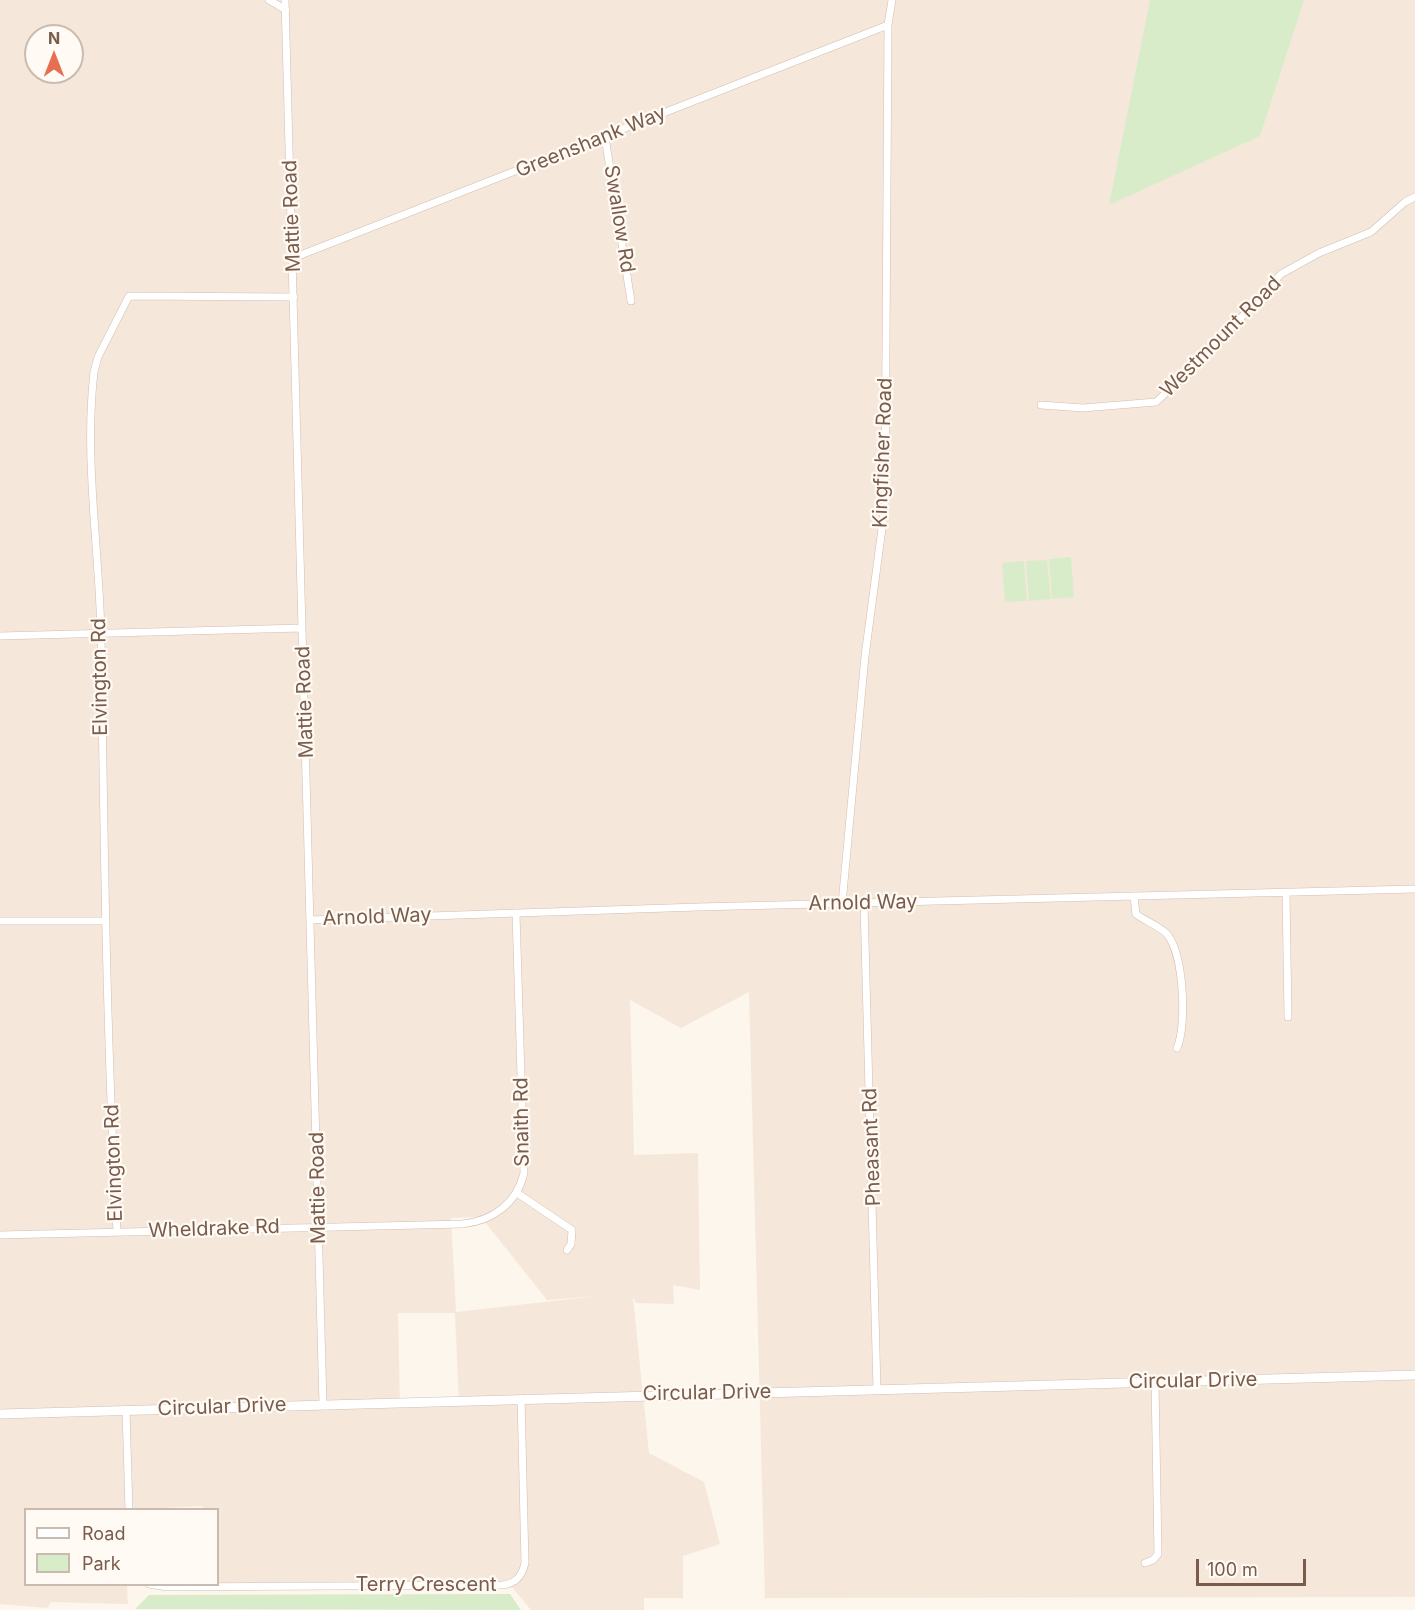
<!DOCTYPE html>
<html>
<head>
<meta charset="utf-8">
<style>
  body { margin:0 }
  #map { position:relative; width:1415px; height:1610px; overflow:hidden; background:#fdf6ec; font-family:Inter,sans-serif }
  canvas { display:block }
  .legend { position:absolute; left:24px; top:1508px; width:195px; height:78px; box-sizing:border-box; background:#fffaf3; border:2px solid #cabbb1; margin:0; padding:8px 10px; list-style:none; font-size:18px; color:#7a5c4d }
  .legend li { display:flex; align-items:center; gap:12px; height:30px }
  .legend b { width:30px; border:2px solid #cabbb1 }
  .north { position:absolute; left:24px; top:24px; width:60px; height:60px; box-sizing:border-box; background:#fffaf3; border:2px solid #cabbb1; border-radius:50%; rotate:0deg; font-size:16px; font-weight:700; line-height:24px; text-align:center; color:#7a5c4d }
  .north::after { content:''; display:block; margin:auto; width:21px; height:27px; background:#e76f51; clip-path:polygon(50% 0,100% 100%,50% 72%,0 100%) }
  .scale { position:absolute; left:1196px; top:1559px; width:110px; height:27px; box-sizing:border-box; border:3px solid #7a5c4d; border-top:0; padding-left:8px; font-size:18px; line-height:21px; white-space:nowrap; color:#7a5c4d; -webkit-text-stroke:4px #fffaf3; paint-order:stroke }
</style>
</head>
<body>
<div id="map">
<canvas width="1415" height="1610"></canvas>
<ul class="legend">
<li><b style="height:8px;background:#fff"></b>Road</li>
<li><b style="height:16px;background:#d8ecc9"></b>Park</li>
</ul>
<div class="north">N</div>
<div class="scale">100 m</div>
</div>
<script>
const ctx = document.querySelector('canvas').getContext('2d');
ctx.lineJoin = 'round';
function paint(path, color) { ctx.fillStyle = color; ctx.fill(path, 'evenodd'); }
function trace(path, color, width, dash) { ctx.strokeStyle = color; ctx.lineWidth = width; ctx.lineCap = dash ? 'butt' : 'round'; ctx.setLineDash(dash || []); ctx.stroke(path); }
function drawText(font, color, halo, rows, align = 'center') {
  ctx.font = font + ' Inter,sans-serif'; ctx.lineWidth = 4.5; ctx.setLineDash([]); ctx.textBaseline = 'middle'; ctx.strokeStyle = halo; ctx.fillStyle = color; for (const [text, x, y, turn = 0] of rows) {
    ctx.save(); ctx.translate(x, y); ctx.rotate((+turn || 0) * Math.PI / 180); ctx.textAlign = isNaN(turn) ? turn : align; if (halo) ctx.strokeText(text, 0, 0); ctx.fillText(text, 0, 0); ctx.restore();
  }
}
const residential = new Path2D(`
  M0 0H1415V1597L765 1598 749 992 681 1028 630 1000 634 1155 698 1153 700 1290 673 1285 674 1304 636 1303 633 1297 649 1453 704 1482 720 1544 683 1556V1598H644V1610H531L507 1581 218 1583V1510L203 1509V1506L124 1510H26V1584L127 1585 128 1604 51 1602 47 1608 0 1604ZM36 36H72V72H36ZM481 1217 547 1300 597 1296 456 1312 451 1218ZM398 1313H455L459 1405 400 1407Z`);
const green = new Path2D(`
  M1150 0H1304L1260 136 1109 205Z
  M1071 557 1074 597 1052 599 1049 559Z
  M1047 560 1051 599 1029 601 1026 561Z
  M1024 561 1027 601 1005 602 1002 563Z
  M510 1594 521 1610 135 1609 149 1595Z`);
const minor = new Path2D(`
  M269 0 286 10
  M285 0 323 1404
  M605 137 631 301
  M293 258 888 25
  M1041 405 1083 408 1156 402 1207 355 1281 274 1319 253 1371 232 1405 202 1415 197
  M0 636 302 628
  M1286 892 1288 1017
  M1134 896 1136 914C1145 921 1159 926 1167 934 1184 955 1187 1025 1177 1048
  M842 904 865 656 885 506 888 25 892 0
  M864 904 877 1389
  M310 920 698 907 1415 889
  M0 921H106
  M517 1193 572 1230 571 1244 567 1250
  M117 1232C106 1033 104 833 101 634 99 547 84 458 94 372L98 357 129 296 294 297
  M0 1235 462 1224C493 1221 517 1203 524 1173L516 913
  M126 1410 129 1510
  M1145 1563 1153 1560 1158 1554 1155 1381
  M149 1584 167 1587 502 1585C516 1584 522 1576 525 1563L521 1398`);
const tertiary = new Path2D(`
  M0 1414 1415 1375`);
const streetNames = [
  ["Greenshank Way",591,142,-22],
  ["Mattie Road",292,216,-92],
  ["Swallow Rd",619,219,81],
  ["Westmount Road",1221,337,-45],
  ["Kingfisher Road",883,453,-88],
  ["Elvington Rd",100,677,-91],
  ["Mattie Road",305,702,-92],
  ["Arnold Way",863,903,-1],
  ["Arnold Way",377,917,-2],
  ["Snaith Rd",522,1122,-91],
  ["Pheasant Rd",872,1147,-92],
  ["Elvington Rd",114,1163,-92],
  ["Mattie Road",318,1188,-91],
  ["Wheldrake Rd",214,1229,-2],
  ["Circular Drive",1193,1381,-1],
  ["Circular Drive",707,1393,-1],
  ["Circular Drive",222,1407,-2],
  ["Terry Crescent",426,1585]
];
paint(residential, '#f5e8da');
paint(green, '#d8ecc9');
trace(minor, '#d1beb0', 8);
trace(tertiary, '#d1beb0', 10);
trace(minor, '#fff', 7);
trace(tertiary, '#fff', 9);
drawText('20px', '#7a5c4d', '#fffaf3', streetNames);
</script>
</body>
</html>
